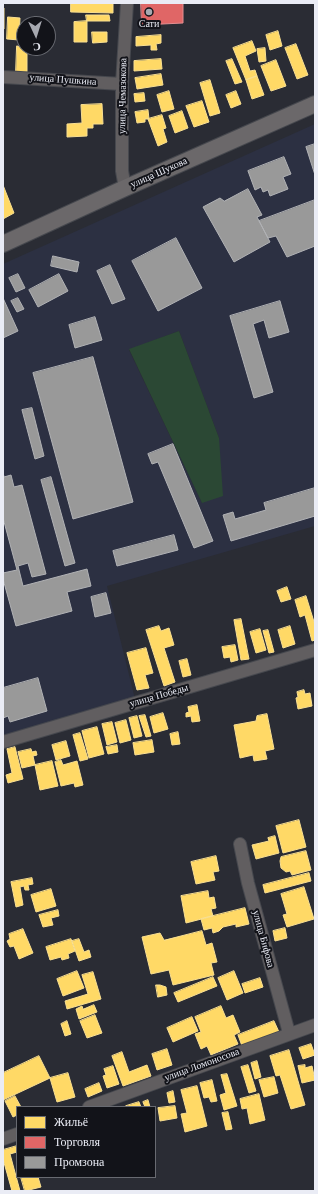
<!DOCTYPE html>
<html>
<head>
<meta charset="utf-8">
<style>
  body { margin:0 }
  #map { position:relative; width:318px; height:1194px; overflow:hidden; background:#2a2c34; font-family:Georgia,serif }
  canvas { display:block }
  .frame { position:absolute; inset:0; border:4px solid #eaecf5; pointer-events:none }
  .legend { position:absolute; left:16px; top:1106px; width:140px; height:72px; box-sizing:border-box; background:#121319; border:1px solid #686a71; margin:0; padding:5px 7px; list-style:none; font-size:12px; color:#eaecf5 }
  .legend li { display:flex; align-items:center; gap:8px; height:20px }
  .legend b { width:20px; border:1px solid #686a71 }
  .north { position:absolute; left:16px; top:16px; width:40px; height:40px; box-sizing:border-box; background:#121319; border:1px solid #686a71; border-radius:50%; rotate:176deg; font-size:11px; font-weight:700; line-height:16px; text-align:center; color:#eaecf5 }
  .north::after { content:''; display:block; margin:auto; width:14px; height:18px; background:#a7a9b1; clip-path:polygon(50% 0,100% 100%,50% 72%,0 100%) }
</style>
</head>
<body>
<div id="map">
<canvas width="318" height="1194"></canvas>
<div class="frame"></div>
<ul class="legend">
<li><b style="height:11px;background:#ffd966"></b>Жильё</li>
<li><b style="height:11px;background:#e06666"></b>Торговля</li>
<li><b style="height:11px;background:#999"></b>Промзона</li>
</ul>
<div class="north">С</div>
</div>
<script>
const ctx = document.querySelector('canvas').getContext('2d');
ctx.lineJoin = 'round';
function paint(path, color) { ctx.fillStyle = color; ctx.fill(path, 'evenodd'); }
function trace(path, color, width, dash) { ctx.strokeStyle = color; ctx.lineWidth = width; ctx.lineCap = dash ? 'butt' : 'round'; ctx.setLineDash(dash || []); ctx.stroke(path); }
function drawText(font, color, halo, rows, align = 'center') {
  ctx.font = font + ' Georgia,serif'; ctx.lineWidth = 4; ctx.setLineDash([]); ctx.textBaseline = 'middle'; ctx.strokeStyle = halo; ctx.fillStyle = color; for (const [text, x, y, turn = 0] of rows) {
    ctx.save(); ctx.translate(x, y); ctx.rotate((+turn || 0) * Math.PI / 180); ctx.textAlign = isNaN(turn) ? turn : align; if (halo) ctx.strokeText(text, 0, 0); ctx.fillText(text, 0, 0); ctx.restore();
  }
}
const built = new Path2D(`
  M315 124V526L107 586 135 699 3 736V264ZM179 331 219 438 202 503 129 350Z`);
const green = new Path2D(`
  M179 331 219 438 223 496 202 503 129 349Z`);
const homes = new Path2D(`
  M71 3H113V13L71 12Z
  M3 8H4V29H3Z
  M86 15H109L110 21H87Z
  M8 17 20 18 19 40 7 39Z
  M87 21V42H74V22Z
  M278 31 282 46 270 50 266 35Z
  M92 32H107V42L93 43Z
  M161 35V43L156 44 157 50H151V45L136 46V37Z
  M252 41 256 51 245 56 250 71 255 70 257 76 246 80 233 48Z
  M296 44 308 75 297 79 285 48Z
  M17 46 27 48V72H16Z
  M265 48 266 61 259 62 257 49Z
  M161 59 162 69 134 71V61Z
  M232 59 242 82 235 84 226 61Z
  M276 60 286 86 271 91 261 66Z
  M161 74 163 85 137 89 135 78Z
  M257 76 264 95 252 99 246 80Z
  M210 80 220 113 210 116 200 83Z
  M169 91 174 109 162 112 157 95Z
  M236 91 241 104 231 108 226 95Z
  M144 93 145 101 135 102 134 94Z
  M202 101 209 122 194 127 186 106Z
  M102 104 103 124H93V128H87V136L67 137V124L82 123 81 105Z
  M148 110 149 119H145V122L137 123 135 112Z
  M182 111 188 128 175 133 169 116Z
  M162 115 166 128 163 129 167 142 158 146 148 119Z
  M3 185 14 213 3 219Z
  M287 587 291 599 281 602 277 591Z
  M306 596 315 625V640L312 641 305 615 300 617 295 600Z
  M241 619 249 659 241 660 234 620Z
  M159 626 161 631 169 628 174 645 164 648 175 682 164 686 146 630Z
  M290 626 295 644 283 648 278 630Z
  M260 629 266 650 256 653 250 632Z
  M268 630 274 652 269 653 263 631Z
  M235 645 238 660 231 662 230 657 224 658 222 647Z
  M146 648 153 673 145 675 149 688 137 690 127 653Z
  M187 659 191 675 183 677 179 661Z
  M304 690 305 694 310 693 312 706 298 709 296 698 298 697 297 692Z
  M197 705 200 721 192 722 191 716 186 717V713L189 712 188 707Z
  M163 713 168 729 154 733 150 717Z
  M267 714 274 749 265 751 267 759 254 761 253 755 240 758 234 725 256 721 257 716Z
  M145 715 151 736 146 737 139 716Z
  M137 716 142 736 134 738 129 718Z
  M126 720 131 740 120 743 115 723Z
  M112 722 117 742 107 745 102 724Z
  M97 727 104 754 89 758 82 731Z
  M178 732 180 744 172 745 170 734Z
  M80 733 88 759 80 761 73 735Z
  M152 740 154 752 135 755 133 743Z
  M66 741 70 756 56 760 52 745Z
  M117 745 118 752 108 754 106 747Z
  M15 747 23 779 8 783 6 775 12 773 7 749Z
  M31 749 32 752 36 751 37 755 33 756 35 765 22 768 18 752Z
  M61 760 63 765 77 761 83 785 75 787 74 783 61 786 55 762Z
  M52 761 58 786 40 790 35 765Z
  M299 820 306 847 283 853 276 826Z
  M275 836 279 853 256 859 252 845 269 841 268 838Z
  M306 851 311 870 292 875 290 871 286 872 281 868 280 861 281 857Z
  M216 856 219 871 213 872 215 880 196 884 191 862Z
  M309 873 311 881 265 893 263 885Z
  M32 878 33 884 28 885 29 890H25L24 886 20 887 23 905 16 907 11 882Z
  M304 887 314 919 287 927 283 915 287 914 281 894Z
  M51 889 56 906 36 912 31 895Z
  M208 891 209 898 214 897 216 908 211 909 213 916 186 923 181 896Z
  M245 908 249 924 236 927V924L223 927 219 931 213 933 212 928 204 930 201 919Z
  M58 910 59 916 51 918 53 925 43 927 39 915Z
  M285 928 287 938 275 941 273 931Z
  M23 929 33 953 19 959 14 946 10 947 7 941 10 939 9 934Z
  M202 931 206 945 212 943 217 962 211 963 214 975 173 985 169 970 151 974 142 937 160 933 164 940Z
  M71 939 75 951 68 954 69 958 62 960 61 957 50 960 46 947Z
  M79 939 84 952 89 950 91 957 79 961 72 941Z
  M77 971 84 988 63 996 57 979Z
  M234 971 243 993 227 1000 218 978Z
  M93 972 101 999 67 1009 65 1001 88 994 82 975Z
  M213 977 217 986 178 1002 174 993Z
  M260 978 263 987 245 993 242 984Z
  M156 985H160L166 987 167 995 158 997Z
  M94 1005 97 1012 79 1019 76 1009 82 1006 83 1009Z
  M221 1006 226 1018 233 1015 240 1032 234 1035 238 1044 211 1055 207 1046 201 1049 195 1034 201 1032 195 1017Z
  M95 1015 102 1033 87 1038 80 1021Z
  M192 1017 198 1031 173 1042 167 1028Z
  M67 1021 71 1034 65 1036 61 1024Z
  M274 1021 279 1032 242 1046 238 1035Z
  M311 1044 315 1055 303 1059 299 1048Z
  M167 1049 172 1065 157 1070 152 1054Z
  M289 1050 305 1105 291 1109 280 1075 276 1076 270 1056Z
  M122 1052 129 1072 147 1065 151 1076 123 1086 112 1056Z
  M39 1056 50 1078 3 1100V1073Z
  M257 1061 261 1077 255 1079 251 1063Z
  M248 1065 256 1091 249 1093 241 1067Z
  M305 1065V1068L312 1066 315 1080 302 1083 298 1066Z
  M113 1066 119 1084 107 1088 103 1076 106 1075 104 1069Z
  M68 1073 75 1097 57 1102 50 1078Z
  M227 1074 237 1106 224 1110 220 1095 226 1093 221 1075Z
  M274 1077 278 1093 264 1097 259 1080Z
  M212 1080 217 1101 211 1102 209 1097 204 1098 200 1083Z
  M99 1083 102 1091 88 1097 85 1089Z
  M197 1086 207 1126 185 1132 181 1114 187 1113 181 1090Z
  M173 1091 175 1102 169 1103 167 1093Z
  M259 1094 265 1120 250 1124 247 1108 242 1109 240 1099Z
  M15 1096 21 1107H17V1115L13 1117 5 1101Z
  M148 1100 150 1107H145L143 1102Z
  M139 1102 141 1107H127L126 1106Z
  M175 1106 177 1118 160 1121 158 1108Z
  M228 1112 232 1129 226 1130 222 1113Z
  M17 1146V1152L10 1154 20 1191H12L3 1159V1150Z
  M21 1177H38L41 1187 25 1191Z`);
const shops = new Path2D(`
  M141 3H183V23L142 25Z`);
const industry = new Path2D(`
  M315 144V175L306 147Z
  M284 157 291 174 283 177 288 189 270 196 268 190 263 192 261 187 255 190 248 171Z
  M248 189 262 215 257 217 270 242 234 262 203 207 220 198 224 201Z
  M315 200V246L287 257 276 236 268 238 259 221Z
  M176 238 202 288 158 311 132 261Z
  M53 256 79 262 77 272 51 266Z
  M110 265 125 299 112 304 97 271Z
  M18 274 25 288 16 292 9 278Z
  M59 274 68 291 38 307 29 290Z
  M3 298 18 331 3 338Z
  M18 298 24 309 17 312 11 301Z
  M280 301 289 332 269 338 264 320 253 324 273 392 254 398 230 316Z
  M95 317 102 340 75 348 69 325Z
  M93 357 133 502 73 519 33 373Z
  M32 408 44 456 35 459 22 410Z
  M173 444 213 541 194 548 158 462 152 464 148 454Z
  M3 472 4 477 11 475 14 487 22 485 46 574 32 577 28 563 18 566 23 586 87 569 91 586 67 592 72 611 16 626 3 579V573L17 570 3 518Z
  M51 477 75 563 65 566 41 480Z
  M315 488V516L231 541 223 515 233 512 235 519 266 510 264 503Z
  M174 535 178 550 117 566 113 551Z
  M106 593 111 613 95 617 91 597Z
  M38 678 47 711 10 722 8 716 3 718V688Z`);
const minor = new Path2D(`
  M3 77 122 84
  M125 188 122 171V84L127 3
  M3 742 315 650
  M240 844 248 883 289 1033
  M89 1107 315 1025
  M3 1139 17 1134`);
const major = new Path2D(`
  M3 244 125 188 315 104`);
const markers = [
  [149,12,4,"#a7a9b1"]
];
const poiNames = [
  ["Сати",149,24]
];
const streetNames = [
  ["улица Пушкина",63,80,4],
  ["улица Чемазокова",123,96,-89],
  ["улица Шукова",159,173,-24],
  ["улица Победы",159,696,-16],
  ["улица Бифова",263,939,75],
  ["улица Ломоносова",202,1065,-20]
];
paint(built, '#2c3042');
paint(green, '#2b4834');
paint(homes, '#ffd966');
trace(homes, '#f9df91', 1);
paint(shops, '#e06666');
trace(shops, '#e38e91', 1);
paint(industry, '#999');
trace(industry, '#b1b2b5', 1);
trace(minor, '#46484e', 14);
trace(major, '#46484e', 18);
trace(minor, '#615e60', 12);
trace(major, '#6b686a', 16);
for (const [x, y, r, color] of markers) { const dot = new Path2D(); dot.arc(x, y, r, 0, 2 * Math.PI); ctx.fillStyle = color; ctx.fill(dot); trace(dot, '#121319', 1.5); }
drawText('10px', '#eaecf5', '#121319', poiNames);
drawText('10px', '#eaecf5', '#121319', streetNames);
</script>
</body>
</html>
